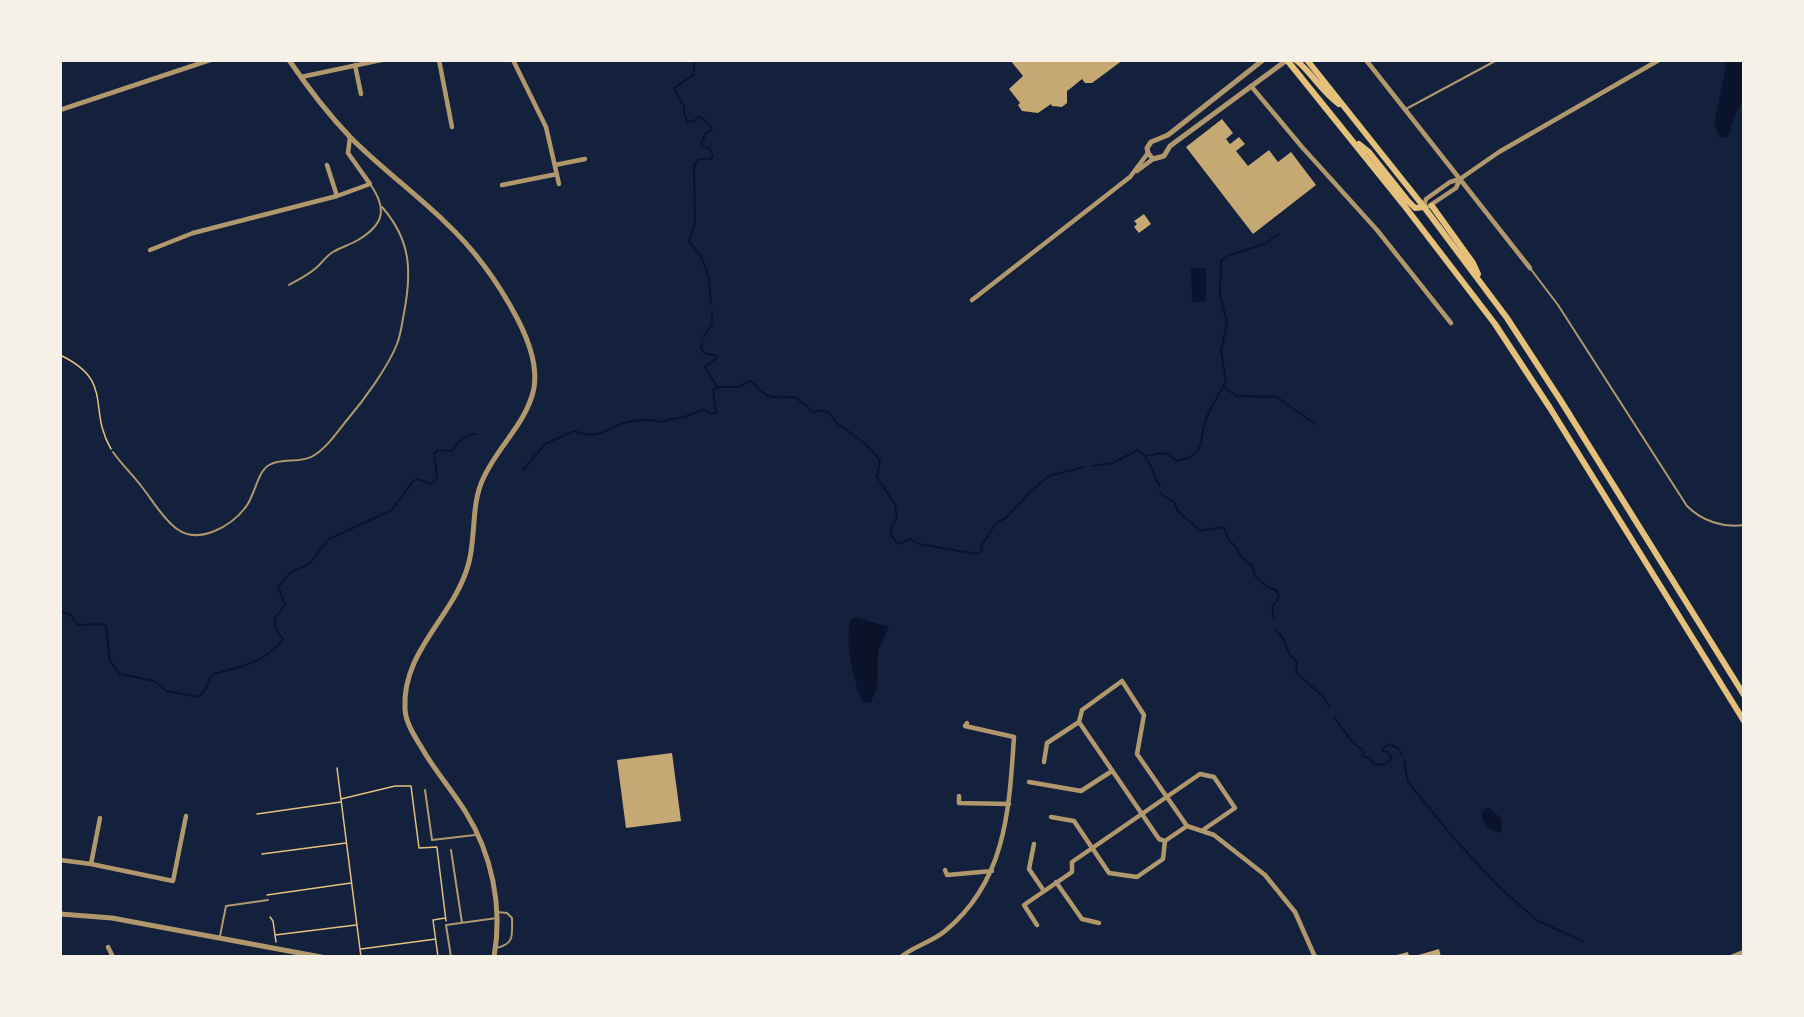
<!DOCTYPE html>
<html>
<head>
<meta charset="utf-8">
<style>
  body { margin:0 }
  #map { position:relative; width:1804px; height:1017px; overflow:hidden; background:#14213d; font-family:Montserrat,sans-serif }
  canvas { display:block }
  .frame { position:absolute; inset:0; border:62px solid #f6f1e7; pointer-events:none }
</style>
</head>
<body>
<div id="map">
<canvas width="1804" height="1017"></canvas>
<div class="frame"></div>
</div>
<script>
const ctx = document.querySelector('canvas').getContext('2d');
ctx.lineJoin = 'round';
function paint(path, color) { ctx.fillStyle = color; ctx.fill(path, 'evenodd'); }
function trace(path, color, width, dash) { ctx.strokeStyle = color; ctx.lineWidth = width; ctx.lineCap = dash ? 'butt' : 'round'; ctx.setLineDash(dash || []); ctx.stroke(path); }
const water = new Path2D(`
  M1727 60H1744V100L1736 112 1728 137 1720 138 1714 124Z
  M1191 268H1206V302H1192Z
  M855 617 889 627 878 651 877 688 871 702 864 703 861 700C853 676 845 645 850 620Z
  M1488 807 1502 819 1501 833C1491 832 1482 824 1481 813Z`);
const stream = new Path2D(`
  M695 60 693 75 674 88 684 107V114L688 122 694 121 699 116 711 126 712 130 706 133 701 144 702 147 710 148 713 156 711 159H699L694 165 695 222 689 242C707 258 710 280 711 304
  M704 336 712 324V312
  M702 343 701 348 704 353 716 355 718 357 705 367 717 387
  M1223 386 1236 396 1277 397 1315 424
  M1145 456 1165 453 1177 461C1208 455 1198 442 1206 419 1211 406 1220 393 1226 381L1221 351 1227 322 1220 295 1221 261 1229 255 1265 244 1279 234
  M1092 466 1112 463 1138 450C1149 456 1153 475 1160 486
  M523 470 545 444 574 431C597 440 604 430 624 423 638 419 649 419 663 422 671 418 678 419 687 416 694 413 698 411 705 410L712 414 716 413 713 391 717 387H739L750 381C756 384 756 387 761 391 770 400 783 397 795 397L814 412C817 411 820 410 824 411 832 412 832 419 837 423 854 437 867 441 880 461L877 477 895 504 897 518C889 528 889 535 898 544L911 539 919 544 977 554 982 551 981 546 996 523 1006 518 1028 494 1049 476 1084 467
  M1160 492 1161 494 1174 502 1178 511 1200 531 1224 527 1228 539 1238 549 1239 555 1252 566 1255 576 1266 586 1277 591 1279 595C1274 611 1270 598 1274 620
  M60 611 71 615 77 625 99 624 106 626 110 661 120 674 154 681 167 691 198 697 206 689 210 677 214 674C240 667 267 662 283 639L277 631 274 620 285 604 278 587 290 573 309 564 329 539 392 510 413 481 418 479 432 484 437 477 434 454 438 450 452 451C458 441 463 435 476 434
  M1275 629 1282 637 1289 653 1297 663 1296 672 1324 698 1329 706
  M1335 718 1352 742 1362 749 1364 757 1369 758 1375 765 1385 764 1392 759 1388 752 1383 751V748L1389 744 1398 748 1402 754
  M1404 760 1408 782 1451 835 1500 888 1538 921 1583 941`);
const building = new Path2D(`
  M1010 60H1123L1092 83H1085L1082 79 1071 88 1067 91V103L1062 107 1052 106 1051 104 1038 113 1022 111 1018 105 1020 103 1009 89 1023 76Z
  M1222 119 1233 133 1226 139 1230 144 1239 137 1245 144 1236 151 1248 166 1269 150 1278 162 1291 152 1316 185 1253 234 1186 147Z
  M1144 214 1151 224 1139 233 1134 227 1137 224 1134 221Z
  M672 753 681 821 626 828 617 760Z
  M1439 949 1441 957H1415V956Z
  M1408 952 1409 957H1393V956Z`);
const path = new Path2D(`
  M60 355C115 381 87 408 111 449
  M337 768 361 957
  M341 799 395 786H411L419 848 437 847
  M257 814 341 802
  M437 848 446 921
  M262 854 346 843
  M267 895 351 883
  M270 917 273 921 276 942
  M275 935 356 925
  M361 949 436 939
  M438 957 433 920 445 918`);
const service = new Path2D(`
  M1406 109 1497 60
  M1530 268 1558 305 1687 506C1702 521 1723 528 1744 525
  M289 285C298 280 308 275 316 268 322 263 326 256 333 252 341 247 350 245 358 240 385 224 387 208 370 184
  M113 452C122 465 133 475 142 487 153 501 163 519 177 529 199 545 231 526 245 508 255 496 257 472 269 465 282 457 300 464 313 456 327 448 337 432 347 420 364 400 388 367 397 344 401 334 402 323 404 313 412 271 411 240 382 207
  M425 790 432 840 475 835
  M451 850 462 923
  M220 936 226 906 268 900
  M496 948C515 944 512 935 512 918L507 913 497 912
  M451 957 446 925 497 918`);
const minor = new Path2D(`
  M439 60 452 127
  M513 60 546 127 559 184
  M1366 60 1530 268
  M355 65 361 94
  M301 77 381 60
  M1251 86 1302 147 1377 230 1451 323
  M60 110 210 60
  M327 165 337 196
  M555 165 585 159
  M1137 171 1153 159
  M502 185 557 174
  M1429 206 1456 188 1460 179
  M1424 207 1426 199 1450 182 1460 179 1499 152 1659 60
  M150 250 193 233 337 196 370 184 348 153 350 137
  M972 300 1130 177 1148 153
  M1079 722 1082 710 1122 681 1144 715 1137 754 1187 826 1214 835 1265 875 1295 912 1315 957
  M1079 722 1159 839 1165 841 1187 826
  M1044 762 1047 743 1079 722
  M1029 782 1081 791 1112 771
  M959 796V803L1009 804
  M1051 817 1074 821 1109 873 1137 877 1163 859 1165 841
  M1034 844 1029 869 1044 891
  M60 860 91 864 173 881 186 816
  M91 864 100 818
  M945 870 947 875 992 871
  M1056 882 1082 919 1099 923
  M1037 925 1024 905 1072 872V862L1200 774 1214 777 1235 808 1203 830
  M108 947 113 957
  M901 957C914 946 932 942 945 931 1006 881 1009 811 1014 737L965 726 967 723`);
const tertiary = new Path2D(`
  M289 60C308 88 328 114 351 138 381 168 415 193 445 222 475 250 498 282 517 318 528 339 538 364 534 388 527 423 497 447 483 479 471 504 476 535 469 562 456 615 402 650 405 708 405 724 418 741 426 755 438 774 453 792 465 811 492 854 503 907 494 957
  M1263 60 1168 135 1151 142 1147 148 1148 153 1153 159 1164 156 1170 146 1287 60
  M60 914 112 918 321 957
  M1732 957 1744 952`);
const secondary = new Path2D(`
  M1287 60 1403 204 1495 324 1550 408 1744 721
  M1296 60C1312 73 1322 92 1339 104
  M1307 60 1424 207 1507 318 1561 401 1744 695
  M1359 144 1369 152 1408 201 1415 208 1424 207
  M1432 206 1473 263 1478 274`);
paint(water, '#0b132b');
trace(stream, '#0b132b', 2);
paint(building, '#c6a872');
trace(path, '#e5c07b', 1.5);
trace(service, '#b1986c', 2);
trace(minor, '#b1986c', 4.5);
trace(tertiary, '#b1986c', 5);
trace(secondary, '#e5c07b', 6);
</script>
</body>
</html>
